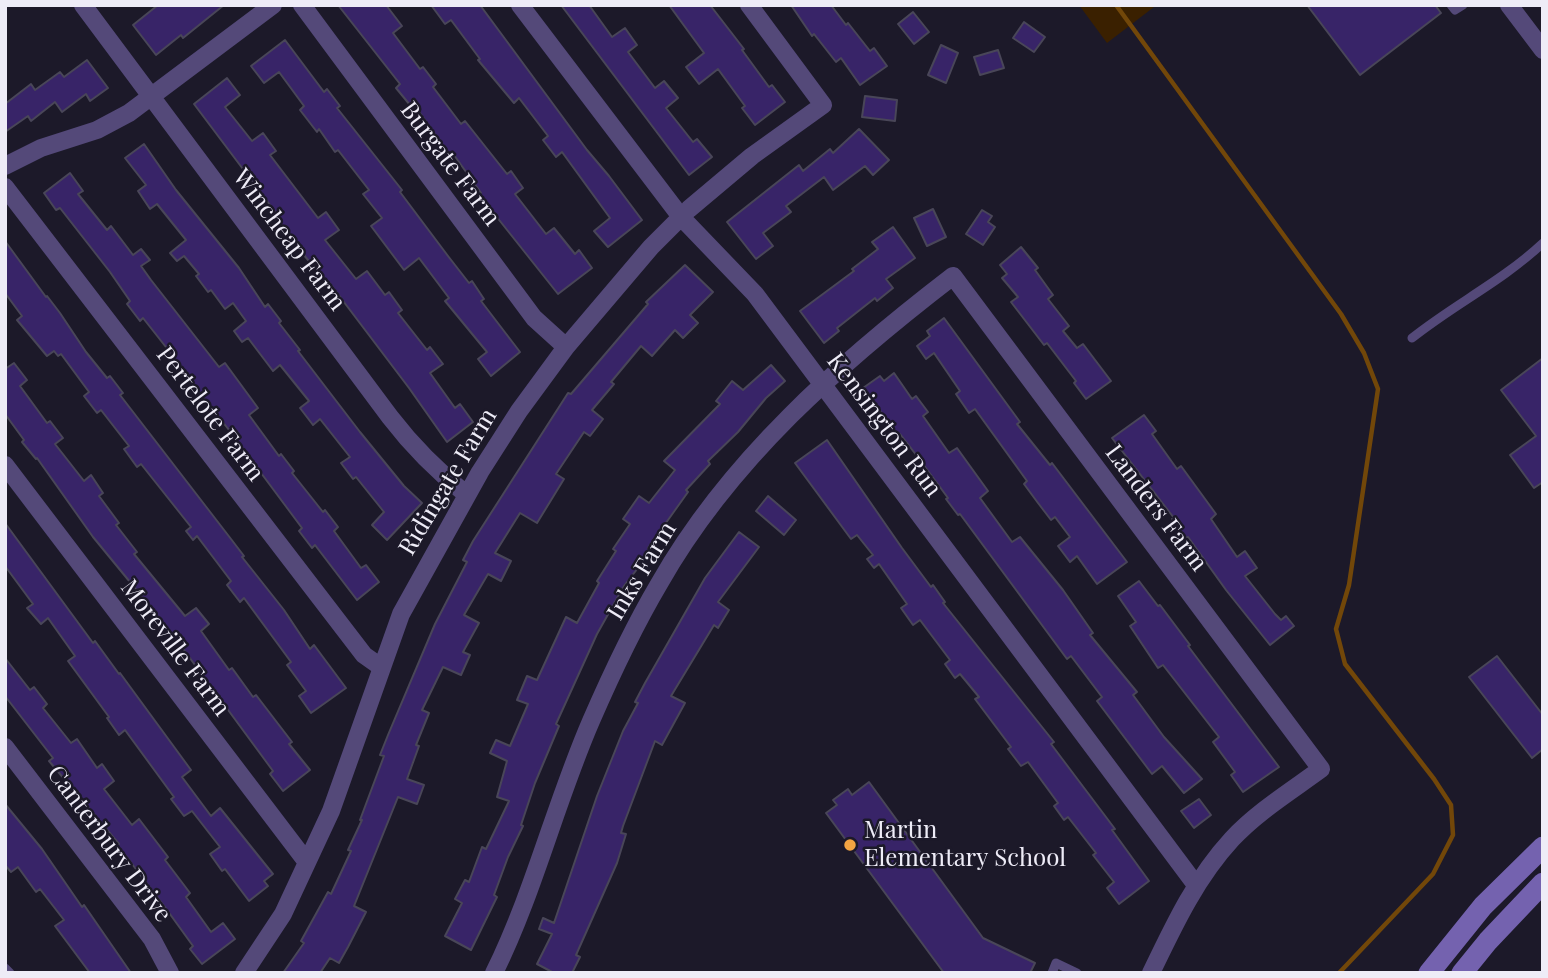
<!DOCTYPE html>
<html>
<head>
<meta charset="utf-8">
<style>
  body { margin:0 }
  #map { position:relative; width:1548px; height:978px; overflow:hidden; background:#1c1929; font-family:"Playfair Display",serif }
  canvas { display:block }
  .frame { position:absolute; inset:0; border:7px solid #eeecf7; pointer-events:none }
</style>
</head>
<body>
<div id="map">
<canvas width="1548" height="978"></canvas>
<div class="frame"></div>
</div>
<script>
const ctx = document.querySelector('canvas').getContext('2d');
ctx.lineJoin = 'round';
function paint(path, color) { ctx.fillStyle = color; ctx.fill(path, 'evenodd'); }
function trace(path, color, width, dash) { ctx.strokeStyle = color; ctx.lineWidth = width; ctx.lineCap = dash ? 'butt' : 'round'; ctx.setLineDash(dash || []); ctx.stroke(path); }
function drawText(font, color, halo, rows, align = 'center') {
  ctx.font = font + ' "Playfair Display",serif'; ctx.lineWidth = 5; ctx.setLineDash([]); ctx.textBaseline = 'middle'; ctx.strokeStyle = halo; ctx.fillStyle = color; for (const [text, x, y, turn = 0] of rows) {
    ctx.save(); ctx.translate(x, y); ctx.rotate((+turn || 0) * Math.PI / 180); ctx.textAlign = isNaN(turn) ? turn : align; if (halo) ctx.strokeText(text, 0, 0); ctx.fillText(text, 0, 0); ctx.restore();
  }
}
const green = new Path2D(`
  M1079 5H1153L1154 7 1107 43Z`);
const stream = new Path2D(`
  M1116 5 1341 314 1364 353 1378 389 1349 585 1336 629 1345 664 1434 779 1451 805 1453 835 1433 874 1339 973`);
const building = new Path2D(`
  M158 5H224L183 38 181 35 156 55 133 25Z
  M338 5H386L402 26 393 33 420 69 423 67 436 84 433 87 461 124 465 121 507 174 511 171 523 188 515 194 546 234 554 228 575 254 579 250 592 268 558 294 492 211 479 194 481 193 454 155 451 157 413 103 410 105 396 88 400 84Z
  M431 5H480L587 150 609 176 642 220 608 247 594 231 610 218 562 152 556 157 543 140 548 136 519 98 514 103 478 60 480 59 451 20 445 24Z
  M561 5H589L612 37 625 28 637 45 628 52 655 88 664 81 678 98 666 108 693 142 697 139 712 157 689 175Z
  M669 5H710L744 49 742 50 769 87 772 85 785 102 755 125 742 108 745 106 718 69 699 84 686 67 704 53Z
  M791 5H831L846 25 848 23 870 51 874 48 887 66 860 85 841 58 836 62 814 34 812 36Z
  M1307 5H1435L1441 13 1360 75Z
  M913 12 929 32 914 44 898 24Z
  M1024 22 1045 37 1034 52 1013 38Z
  M285 40 324 92 327 89 340 106 337 108 402 190 400 192 448 256 469 283 472 281 484 299 481 301 520 352 491 376 478 359 487 352 445 301 449 298 419 258 404 270 371 226 382 218 363 194 369 190 338 150 335 152 319 129 317 132 300 110 304 106 279 72 264 83 251 66Z
  M941 45 958 53 946 83 928 75Z
  M998 50 1004 68 980 75 974 57Z
  M87 60 108 88 90 101 86 94 62 112 55 102 31 121 28 116 5 132V104L31 84 35 90 60 72 64 77Z
  M227 78 240 95 225 107 252 141 263 133 276 151 270 155 318 218 326 212 339 230 325 240 356 279 367 271 385 295 389 292 402 310 398 313 427 350 430 347 443 364 430 373 455 408 460 404 473 422 447 442 409 388 328 281 326 282 272 216 276 213 194 104Z
  M865 96 897 100 895 121 862 117Z
  M859 129 889 160 873 175 865 166 833 190 824 177 786 206 791 212 763 233 773 246 756 259 727 222 799 165 803 171 830 149 833 153Z
  M144 144 176 190 239 268 265 307 268 304 281 321 279 323 300 350 298 351 360 432 404 486 422 503 387 540 372 525 384 512 356 477 353 479 341 463 350 457 320 419 313 425 300 408 309 401 280 365 273 371 248 338 242 342 234 331 246 321 233 303 225 309 211 290 208 292 196 276 199 274 184 256 177 261 170 253 186 240 157 204 150 209 138 191 146 185 125 158Z
  M70 173 83 191 78 194 107 230 111 226 133 255 141 249 150 260 141 266 151 280 219 367 225 363 258 408 249 415 279 456 281 454 294 471 292 473 323 512 325 510 338 527 334 531 361 568 366 565 379 582 357 600 315 545 312 548 299 531 302 528 229 430 185 374 182 376 169 359 173 356 143 318 140 321 127 304 130 301 110 272 60 208 56 210 44 193Z
  M933 209 946 237 927 246 914 218Z
  M982 210 992 216 988 222 995 227 983 245 966 234Z
  M893 227 915 258 886 279 893 288 877 301 875 298 837 328 839 331 824 343 800 311 854 271 852 269 878 249 872 242Z
  M5 241 46 297 47 296 60 313 86 352 107 378 110 376 123 393 120 395 231 539 244 556 242 557 284 610 310 649 314 645 346 688 311 713 299 696 306 691 287 665 291 662 244 598 240 602 227 585 231 581 197 536 193 540 186 531 191 527 141 464 137 467 124 449 129 446 101 410 97 413 84 396 89 392 61 354 58 356 54 351 47 356 17 320 22 316 5 293Z
  M1021 247 1038 268 1035 270 1053 295 1048 299 1069 326 1063 331 1077 348 1083 344 1111 381 1086 399 1074 383 1076 381 1047 343 1044 345 1011 302 1018 297 1002 278 1007 274 1000 265Z
  M685 265 713 292 690 315 698 323 683 338 675 330 652 356 641 346 611 382 614 384 592 410 603 419 590 436 584 432 556 474 564 479 537 523 520 513 495 553 511 561 501 581 488 574 464 615 479 623 463 652 470 655 461 675 443 667 422 710 429 713 416 745 419 746 407 779 424 785 417 804 398 797 354 906 366 912 348 947 339 963 330 958 320 973H283L304 943 301 941 328 892 331 894 351 851 348 850 362 820H360L384 756 380 755 388 735 435 624 467 562 463 560 473 541 568 393 571 394 648 304 646 302Z
  M944 318 1020 422 1017 424 1050 465 1052 463 1127 562 1097 584 1077 556 1070 562 1058 546 1070 537 1055 517 1051 520 1038 503 1024 484 1027 481 975 409 969 413 956 394 960 391 934 353 926 359 917 346 930 336 927 331Z
  M1543 358V482L1534 488 1510 455 1536 436 1501 390Z
  M14 363 27 380 20 386 47 423 50 421 63 438 55 444 84 481 91 475 103 493 99 496 119 523 116 525 137 552 134 554 185 616 196 608 209 624 201 631 229 670 232 668 253 697 256 695 292 742 289 744 310 770 283 791 270 774 273 771 181 646 178 648 139 593 93 537 37 458 36 459 22 442 24 440 5 414V369Z
  M771 365 785 381 766 398 738 432 708 461 710 464 686 490 688 492 648 548 652 550 624 586 597 634 556 724 559 726 535 783 521 825 523 826 508 857 494 895 497 897 471 950 445 936 462 903 455 899 465 880 469 882 482 847 486 849 509 801 497 797 507 761 490 753 496 740 510 746 528 704 517 700 527 676 537 680 566 617 577 623 599 583 597 581 616 551 613 549 630 524 623 519 639 496 649 503 675 470 664 461 720 404 716 401 732 381 743 390Z
  M894 373 912 399 916 396 928 412 923 416 949 453 957 448 988 491 980 498 1012 542 1020 537 1063 590 1093 633 1090 635 1137 692 1133 695 1164 737 1202 779 1184 793 1162 766 1152 774 1097 701 1102 697 1071 656 1067 659 960 514 958 515 946 499 948 498 917 456 900 434 898 435 863 388 880 376 884 381Z
  M1144 415 1156 431 1152 434 1177 469 1181 466 1216 514 1211 519 1237 557 1245 551 1257 568 1245 576 1275 614 1281 620 1286 616 1294 626 1270 645 1226 590 1188 537 1186 538 1172 519 1174 518 1112 438Z
  M827 440 902 548 931 587 933 585 945 602 943 603 1054 742 1051 744 1115 829 1112 830 1149 881 1119 904 1107 888 1114 882 1093 855 1096 853 1068 817 1064 820 1054 806 1058 803 1028 762 1021 766 1008 749 1011 747 975 699 979 697 960 674 955 678 945 664 950 660 920 620 913 625 901 608 907 604 879 564 874 568 867 559 873 555 857 535 851 539 795 463Z
  M768 496 796 520 784 535 756 511Z
  M5 523 93 643 95 641 119 674 120 673 191 770 182 777 211 816 220 808 273 874 264 881 268 886 249 901 225 869 222 871 210 854 220 847 192 811 184 816 171 799 174 797 125 730 119 735 107 718 109 717 68 661 75 656 48 618 41 624 27 608 33 604 5 566Z
  M739 532 759 547 718 602 729 610 718 628 714 625 671 696 685 703 662 745 655 741 623 826 621 833 626 834 617 863 576 955 580 957 572 973H554L537 964 552 934 539 929 543 918 554 923 597 796 623 731 638 703 635 702 645 683 705 578Z
  M1139 581 1158 606 1160 605 1190 645 1188 646 1279 767 1243 792 1231 775 1235 772 1213 742 1219 737 1163 665 1158 668 1130 626 1136 622 1118 596Z
  M1497 656 1543 715V749L1532 758 1469 677Z
  M5 658 30 690 34 687 47 704 43 708 71 743 77 739 97 768 102 764 114 781 104 789 132 825 139 819 168 857 165 860 190 893 186 897 211 932 223 923 235 939 202 964 190 949 193 946 167 910 126 856 124 858 116 846 119 844 49 761 53 758 5 696Z
  M869 782 983 938 1035 963 1030 973H944L826 813 837 805 833 800 848 789 852 795Z
  M1199 799 1211 815 1194 828 1181 811Z
  M5 804 42 849 82 907 84 905 131 973H90L55 926 64 920 40 889 36 892 18 867 11 872 5 865Z`);
const service = new Path2D(`
  M1451 5 1455 10 1463 5
  M1412 338C1456 303 1501 282 1543 243
  M5 968 10 973
  M1052 973 1056 963 1077 973`);
const minor = new Path2D(`
  M83 5 390 417C413 447 437 471 467 495
  M302 5 534 318 566 347
  M520 5 681 217 755 294 1196 885
  M1509 5 1543 50
  M5 166 41 148 97 130 129 113 273 5
  M5 187 364 655 381 667
  M5 465 306 861
  M5 747 152 939 170 973
  M244 973 283 914 331 811 401 614 480 472 519 411 566 347 651 247 689 209 752 156 823 105 749 5
  M494 973C534 892 555 804 591 721 611 675 633 628 659 584 729 460 841 362 953 276L1321 769C1291 791 1257 812 1232 839 1196 878 1174 925 1151 973`);
const secondary = new Path2D(`
  M1429 973 1483 906 1543 847
  M1462 973 1488 941 1543 883`);
const markers = [
  [850,845,7,"#f3a442"]
];
const streetNames = [
  ["Burgate Farm",450,164,53],
  ["Wincheap Farm",289,240,53],
  ["Pertelote Farm",210,414,53],
  ["Kensington Run",884,425,53],
  ["Ridingate Farm",448,482,-59],
  ["Landers Farm",1156,508,53],
  ["Inks Farm",642,571,-59],
  ["Moreville Farm",175,648,53],
  ["Canterbury Drive",109,844,53]
];
const poiNames = [
  ["Martin",864,831],
  ["Elementary School",864,859]
];
paint(green, '#3a2000');
trace(stream, '#724709', 4.5);
paint(building, '#382468');
trace(building, '#494658', 2);
trace(service, '#544979', 9);
trace(minor, '#544979', 18);
trace(secondary, '#7462af', 21);
for (const [x, y, r, color] of markers) { const dot = new Path2D(); dot.arc(x, y, r, 0, 2 * Math.PI); ctx.fillStyle = color; ctx.fill(dot); trace(dot, '#1c1929', 2.5); }
drawText('24px', '#eeecf7', '#1c1929', streetNames);
drawText('24px', '#eeecf7', '#1c1929', poiNames, 'left');
</script>
</body>
</html>
